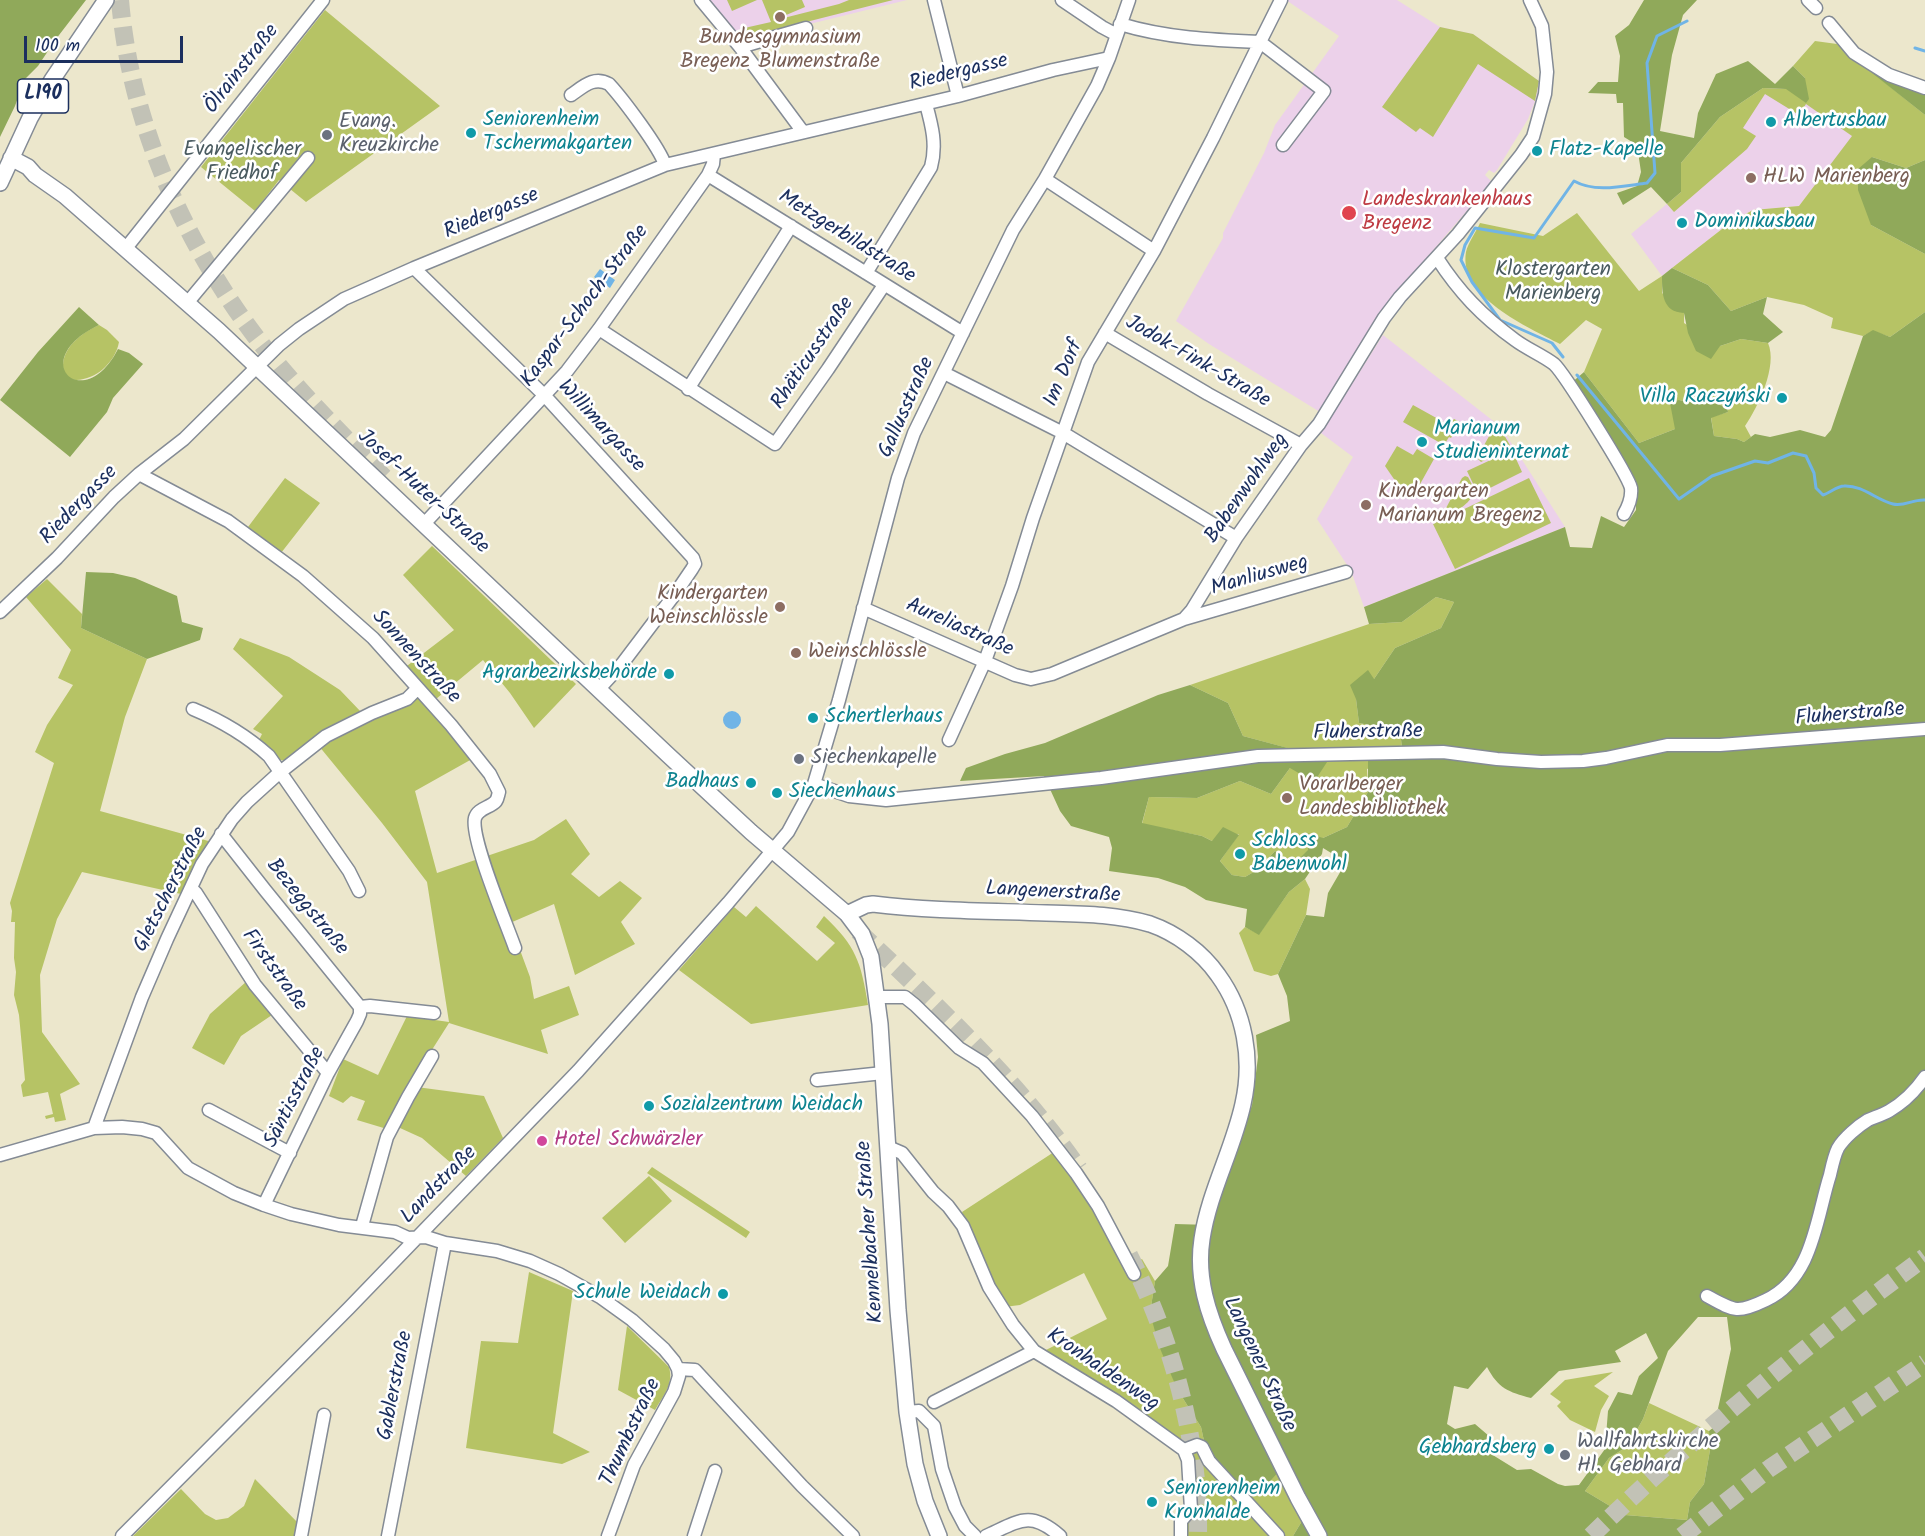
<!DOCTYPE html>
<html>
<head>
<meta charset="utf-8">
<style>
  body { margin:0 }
  #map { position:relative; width:1925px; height:1536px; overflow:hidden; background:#ece7cc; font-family:Kalam,sans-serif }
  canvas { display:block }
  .scale { position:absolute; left:24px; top:36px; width:159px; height:27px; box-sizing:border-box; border:3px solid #1b2f5e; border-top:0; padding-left:8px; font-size:18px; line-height:21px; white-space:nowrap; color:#1b2f5e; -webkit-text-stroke:4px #fff; paint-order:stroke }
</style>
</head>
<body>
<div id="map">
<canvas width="1925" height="1536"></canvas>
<div class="scale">100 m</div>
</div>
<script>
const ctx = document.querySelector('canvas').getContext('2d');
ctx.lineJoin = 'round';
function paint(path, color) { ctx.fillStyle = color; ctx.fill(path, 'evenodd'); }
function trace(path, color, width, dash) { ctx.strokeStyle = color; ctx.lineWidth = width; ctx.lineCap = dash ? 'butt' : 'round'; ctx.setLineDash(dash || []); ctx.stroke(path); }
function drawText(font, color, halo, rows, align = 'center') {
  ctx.font = font + ' Kalam,sans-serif'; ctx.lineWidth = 5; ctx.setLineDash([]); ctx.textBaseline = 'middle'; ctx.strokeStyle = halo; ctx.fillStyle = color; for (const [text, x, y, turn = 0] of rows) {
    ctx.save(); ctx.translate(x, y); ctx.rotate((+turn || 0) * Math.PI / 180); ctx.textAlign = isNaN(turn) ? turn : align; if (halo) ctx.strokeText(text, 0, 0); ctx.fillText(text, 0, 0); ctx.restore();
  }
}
const built = new Path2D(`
  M710 0H907L749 39H741L736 35Z
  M1286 0H1397L1440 27 1473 34 1539 81 1537 96 1528 119 1497 170 1494 173 1489 170 1485 175 1491 181 1489 185 1393 297 1320 412 1209 344 1176 321 1223 238V233L1264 153 1275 125 1339 36Z
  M1763 88 1786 89 1853 136 1799 206 1753 210 1731 222 1662 276 1631 234 1681 192Z
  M1383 335 1501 427 1565 527 1364 607 1351 571 1317 519 1353 457 1321 433Z`);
const green = new Path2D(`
  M727 0H757L732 11Z
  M762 0H802L805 7 772 21 839 4 849 0H893L743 38 740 29 771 22Z
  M325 10 440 106 306 202 279 180 255 211 201 167Z
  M1440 27 1473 34 1539 81 1535 101 1478 64 1433 137 1420 128 1416 132 1382 107Z
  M1815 41 1837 44 1925 115V160L1906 168 1872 157 1871 225 1925 254V312L1890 337 1873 331 1863 336 1831 328 1833 318 1804 305 1767 297 1731 311 1708 285 1672 268 1731 222 1753 210 1799 206 1852 136 1806 104 1799 115 1765 94 1743 128 1756 136 1747 149 1674 212 1667 204 1681 192V163L1720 117 1763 88 1786 89 1805 78 1793 66Z
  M1577 213 1639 291 1662 276V293L1684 313V323L1720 346 1741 339 1768 343C1778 366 1758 407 1745 426L1751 437 1744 442 1737 439 1714 436 1711 417 1728 412 1727 407 1713 403 1707 398 1688 402 1679 400 1675 429 1639 443 1584 372 1602 329 1586 320 1560 344C1528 327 1458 297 1466 252 1468 243 1476 232 1480 223L1543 236Z
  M99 325 107 330 119 342C117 353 111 362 102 370 92 379 62 389 63 365 64 346 83 332 99 325Z
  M1413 405 1449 425 1454 419 1460 422 1451 438 1449 437 1444 445 1403 422Z
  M1499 426 1511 447 1481 462 1477 458 1493 429Z
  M1397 446 1413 455 1417 449 1434 459 1414 495 1396 482 1385 466Z
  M1512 450 1522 472 1478 494 1467 471Z
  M1465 476 1468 477C1470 481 1474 487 1474 491 1473 501 1457 512 1449 514L1446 512 1445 510 1462 478Z
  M285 478 320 503 281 553 248 527Z
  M1529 478 1551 523 1455 569 1433 524Z
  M432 546 576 684 534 728 510 693 483 660 430 704 472 759 415 791 437 873 534 840 566 819 590 854 571 874 599 897 620 881 642 898 621 922 635 944 575 975 554 904 510 923 530 977 534 999 569 986 579 1015 541 1030 548 1054 449 1023 409 1086 484 1096 503 1138 466 1176 422 1138 389 1123 387 1129 357 1120 365 1101 351 1096 343 1103 329 1096 343 1059 378 1075 407 1016 449 1022 427 882 382 823 314 740 287 760C275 763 266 748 259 740L262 734 253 729 283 696 233 649 240 638 289 657 340 690 362 713 403 696 409 687 399 672 454 630 403 575Z
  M47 579 82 614 81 628 147 659 125 717 100 811 212 842 198 862 181 894 82 872 57 919 40 975 42 1032 80 1084 60 1094 66 1120 55 1122 54 1117 46 1119 45 1116 53 1114 48 1092 23 1097 21 1085 25 1080 19 1015 14 995 16 972 14 958 15 922H11L12 911 10 903 54 763 35 752 47 725 73 685 58 678 71 650 26 597Z
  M1436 597 1454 602 1441 628 1395 648 1374 679 1356 699 1359 723 1400 731 1403 756 1367 769 1368 792 1347 827 1323 838 1291 867 1280 854 1275 851 1257 870 1245 877 1232 875 1220 861 1239 834 1212 841 1202 836 1142 824 1149 797 1197 798 1240 781 1271 794 1290 768 1328 759 1243 736 1228 703 1190 685 1369 624 1402 622Z
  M1305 879 1310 889 1306 915 1278 974 1271 976 1254 971 1239 933 1245 927 1259 934 1289 892Z
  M756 906 817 961 835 943 816 927 824 916C856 946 861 962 868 1005L751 1024 679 970 734 907 746 917Z
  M247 981 272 1015 241 1036 224 1065 192 1048 210 1014Z
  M1054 1152 1088 1200 1125 1267 1142 1259 1155 1281 1150 1313 1177 1389 1201 1427 1204 1441 1282 1469 1305 1516 1293 1536H1187V1525L1195 1511 1188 1442 1175 1438 1044 1351 1107 1319 1084 1273 1020 1305 1004 1307 969 1236 962 1212Z
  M652 1167 750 1232 746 1238 647 1173Z
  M649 1176 672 1201 625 1243 602 1218Z
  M529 1272 573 1291 553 1433 590 1452 562 1464 466 1448 481 1341 518 1343Z
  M627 1326 669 1367C674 1384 663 1396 655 1410L618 1390Z
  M1613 1372 1594 1386 1609 1396 1601 1410 1595 1432 1570 1420 1557 1406 1561 1402 1550 1394 1565 1380Z
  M1649 1403 1709 1431 1710 1450 1704 1484 1690 1502 1687 1520 1625 1515 1585 1491 1609 1458 1628 1446 1643 1419Z
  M255 1479 299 1524 297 1536H133L181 1489 205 1514 216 1520 228 1518 244 1506Z`);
const forest = new Path2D(`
  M0 0H86L56 39 38 66 24 80 15 106 0 137Z
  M1644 0H1697L1683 15 1672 55 1660 131 1694 138 1698 113 1716 74 1748 61 1775 84 1793 66 1805 78 1809 99 1806 103 1786 89 1763 88 1720 117 1681 163V192L1667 204 1651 187 1623 205 1617 193 1637 186 1641 172 1637 145 1624 137 1623 103H1617L1616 94 1588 93 1598 82H1618L1620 56 1615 36 1629 25Z
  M1872 73 1925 91V115Z
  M1872 157 1906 168 1925 160V254L1871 225 1858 190V169Z
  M1672 268 1708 285 1731 311 1767 297 1763 314 1783 332 1768 343 1741 339 1720 346 1711 359 1696 351 1688 333 1684 313C1662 312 1662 293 1662 276Z
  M79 307 99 325C25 360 84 416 118 349L129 353 143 364 113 398 107 412 70 457 0 400 38 352Z
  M1925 312V1536H1293L1305 1516 1281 1469 1262 1490 1247 1494 1216 1461 1204 1441 1201 1427 1177 1389 1159 1346 1150 1313 1155 1281 1168 1266 1175 1224 1211 1225 1252 1105 1258 1057 1256 1035 1290 1021 1287 996 1278 974 1306 915 1324 917 1328 893 1346 862 1323 848 1322 854 1305 879 1289 892 1259 935 1245 927 1247 909 1206 900 1185 887 1158 878 1109 871 1112 848 1109 837 1071 826 1060 811 1044 776 960 781 966 768 1005 754 1045 743 1158 695 1190 685 1228 703 1243 736 1329 759 1314 782 1290 768 1271 794 1240 781 1197 798 1149 797 1142 823 1202 836 1212 841 1223 827 1239 835 1220 861 1232 875 1245 877 1257 870 1275 851 1280 854 1291 867 1308 850 1307 833 1323 838 1347 827 1368 792V758L1403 756 1400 731 1359 723 1356 699 1350 685 1368 670 1374 679 1395 648 1441 628 1454 602 1436 597 1402 622 1369 624 1364 607 1565 527 1570 547 1592 548 1601 516 1624 527 1636 510V491L1570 384 1584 372 1639 443 1675 429 1670 403 1679 400 1688 402 1707 398 1713 403 1727 407 1728 412 1711 418 1714 436 1737 439 1744 442 1755 434 1770 437 1800 430 1825 437 1831 430 1863 336 1873 330 1890 337ZM1698 1317H1727L1731 1349 1714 1427 1709 1431 1710 1450 1704 1484 1690 1502 1687 1520 1625 1515 1585 1491 1609 1458 1628 1446 1643 1419 1668 1351ZM1646 1333 1658 1358 1639 1376 1632 1395 1618 1392 1608 1411 1605 1449 1579 1485 1565 1486 1558 1484 1531 1469 1517 1470 1483 1449 1489 1436 1475 1424 1455 1429 1447 1424 1454 1386 1468 1389 1487 1367C1498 1388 1508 1392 1531 1398L1559 1371 1621 1362 1615 1351Z
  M86 572 113 573 135 578 177 596 182 622 203 628 200 640 147 659 81 628Z`);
const water = new Path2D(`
  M600 269 615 280 610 288 594 277Z
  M723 720a9 9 0 1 1 18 0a9 9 0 1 1-18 0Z`);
const stream = new Path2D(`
  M1915 48 1925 51
  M1563 357 1552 343 1500 320 1472 282 1461 260 1465 245 1475 228 1534 238 1574 181C1595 193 1623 186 1647 183L1655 173 1647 63 1657 36 1687 21
  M1577 375 1679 499 1712 476 1755 461 1768 463 1793 453 1806 456 1814 473 1816 488 1823 495C1830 493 1837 486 1844 486 1863 485 1876 500 1893 504 1904 507 1913 499 1925 500`);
const highwayTunnel = new Path2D(`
  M120 0C129 108 171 212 231 302 274 367 331 424 387 480
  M858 931C936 1005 1017 1080 1079 1169
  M1129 1255C1172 1340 1200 1440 1198 1536
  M1591 1536C1695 1435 1808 1344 1925 1257
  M1682 1536 1770 1468 1925 1363`);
const minor = new Path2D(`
  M701 0 740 47 803 132
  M934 0 958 96
  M1062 0 1102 27 1117 35
  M1808 0 1816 8
  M1829 23 1854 53 1889 75 1925 88
  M1120 24C1166 38 1212 40 1260 42L1281 0
  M740 47 806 28
  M571 95C584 86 594 76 609 84 622 98 660 148 665 165
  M708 175 963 333
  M1045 179 1154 251
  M126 248 323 0
  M1437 258C1459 292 1482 316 1515 340 1527 349 1542 355 1554 364 1564 373 1628 475 1631 488 1632 497 1628 507 1624 514
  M414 268 545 396 693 558 695 564 692 569 675 594 622 664 598 690
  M866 273 931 167C937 145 932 126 926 104
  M188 302 308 158
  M599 329 775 444 828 369 884 285
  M1105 333 1208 394 1301 445
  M944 373 1063 433 1236 538
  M688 389 791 226
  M139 474 228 521 303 576 373 638 451 725 490 774 499 792C498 795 498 798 496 801 490 808 478 808 475 818 470 838 507 925 515 948
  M424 524 567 371 599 329 708 175 713 164 714 154
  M863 608 1015 675 1031 679 1052 674 1184 619 1192 610 1236 538 1301 445 1319 424 1384 318 1400 297 1458 234 1521 155 1533 137 1545 94 1547 72 1542 26 1530 0
  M0 612 57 558 114 497 139 474 184 439 279 345 299 329 344 299 414 268 665 165 958 96 1053 70 1109 58
  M1184 619 1346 572
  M193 709C222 721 246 735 269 756L349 871 359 891
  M949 740 985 661 1012 586 1033 518 1088 362 1154 251 1213 138 1260 42 1324 91 1283 145
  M814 784 849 796 886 800 1101 778 1258 756 1443 752 1497 759 1541 762 1583 761 1606 758 1667 745H1720L1925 729
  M221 834 265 890 360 1007
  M191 888 196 893 255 985 328 1073
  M877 997H905L915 1005 959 1048 983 1063 1032 1116 1076 1173 1098 1206 1134 1274
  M360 1007 370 1006 434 1013
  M817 1080 883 1073
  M209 1110 290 1153
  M94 1128 142 997 167 939 202 864 232 819 247 802 279 773 326 736 372 713 407 699 417 689
  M888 1147 902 1153 933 1192 948 1206 963 1226 989 1287 1013 1325 1034 1351 1116 1401 1184 1450
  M0 1155 94 1128 122 1127 142 1129 156 1133 188 1168 234 1193 264 1205 291 1214 339 1225 395 1232 408 1238 426 1237 445 1243 497 1251 530 1261 559 1274 600 1297 632 1320 664 1349 674 1361 678 1369 679 1376 674 1392 634 1465 608 1536
  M264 1205 328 1073 357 1021 360 1014V1007
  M362 1226 387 1137 408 1097 432 1056
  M1707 1296C1734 1311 1737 1314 1766 1300 1813 1278 1816 1219 1830 1175 1832 1166 1834 1156 1838 1148 1844 1138 1858 1126 1868 1120 1875 1117 1882 1115 1889 1111 1903 1103 1916 1090 1925 1077
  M678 1369 695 1370 802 1486 853 1536
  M934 1402 1034 1351
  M907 1412 919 1411 934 1426 942 1469 955 1507 965 1526 975 1536
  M1184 1450 1197 1445 1202 1447 1209 1461 1278 1536
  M122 1536 349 1308 578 1071 728 903 788 832 814 784 839 700 898 478 914 433 1013 230 1045 179 1097 86 1109 58 1129 0
  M301 1536 324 1415
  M388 1536 445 1243
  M694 1536 715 1471
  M986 1536C1019 1521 1030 1510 1060 1536
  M1181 1536V1521L1191 1509 1188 1460 1184 1450`);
const major = new Path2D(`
  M11 158 28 167 35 175 65 196 219 331 667 754 751 832 847 914 862 934 871 957 880 1024 898 1310 907 1412 915 1464 925 1501 939 1536
  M0 183 30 118 52 80 106 0
  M847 914 866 905 873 904C931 911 988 911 1046 913 1081 914 1116 914 1150 924 1176 933 1202 952 1218 975 1245 1012 1253 1060 1243 1104 1233 1150 1209 1192 1202 1239 1196 1278 1208 1314 1224 1349L1298 1498 1319 1536`);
const markers = [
  [780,17,6,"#8d6e63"],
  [1771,122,6,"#0f9aa8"],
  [471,133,6,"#0f9aa8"],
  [327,135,6,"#6b7280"],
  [1537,151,6,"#0f9aa8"],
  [1751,178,6,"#8d6e63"],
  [1349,213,8,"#e0444e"],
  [1682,223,6,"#0f9aa8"],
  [1782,398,6,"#0f9aa8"],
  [1422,442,6,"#0f9aa8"],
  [1366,505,6,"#8d6e63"],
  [780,607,6,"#8d6e63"],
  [796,653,6,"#8d6e63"],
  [669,674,6,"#0f9aa8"],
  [813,718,6,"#0f9aa8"],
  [799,759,6,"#6b7280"],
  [751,783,6,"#0f9aa8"],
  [777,793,6,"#0f9aa8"],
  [1287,798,6,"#8d6e63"],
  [1240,854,6,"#0f9aa8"],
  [649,1106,6,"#0f9aa8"],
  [542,1141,6,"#d1479c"],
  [723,1294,6,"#0f9aa8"],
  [1549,1449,6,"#0f9aa8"],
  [1565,1455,6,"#6b7280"],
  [1152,1502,6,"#0f9aa8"]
];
const shields = [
  [43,96,51]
];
const shieldNames = [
  ["L190",43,96]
];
const educationNames = [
  ["Bundesgymnasium",780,39,"center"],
  ["Bregenz Blumenstraße",780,63,"center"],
  ["HLW Marienberg",1763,178],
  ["Kindergarten",1378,493],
  ["Marianum Bregenz",1378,517],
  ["Kindergarten",768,595,"right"],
  ["Weinschlössle",768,619,"right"],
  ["Weinschlössle",808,653],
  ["Vorarlberger",1299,786],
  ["Landesbibliothek",1299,810]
];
const streetNames = [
  ["Ölrainstraße",243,70,-52],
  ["Riedergasse",959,74,-14],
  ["Riedergasse",492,215,-23],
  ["Metzgerbildstraße",846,238,32],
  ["Kaspar-Schoch-Straße",586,307,-53],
  ["Rhäticusstraße",814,354,-56],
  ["Jodok-Fink-Straße",1197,363,30],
  ["Im Dorf",1065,374,-67],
  ["Gallusstraße",908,408,-66],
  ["Willimargasse",600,427,47],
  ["Babenwohlweg",1248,489,-55],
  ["Josef-Huter-Straße",422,493,43],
  ["Riedergasse",80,506,-46],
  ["Manliusweg",1260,577,-16],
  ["Aureliastraße",959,629,24],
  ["Sonnenstraße",415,658,47],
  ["Fluherstraße",1850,716,-5],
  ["Fluherstraße",1368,734,-1],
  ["Gletscherstraße",172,890,-63],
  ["Langenerstraße",1053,894,3],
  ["Bezeggstraße",306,908,51],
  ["Firststraße",273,971,54],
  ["Säntisstraße",296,1098,-63],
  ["Landstraße",440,1186,-46],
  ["Kennelbacher Straße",872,1232,-94],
  ["Langener Straße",1258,1365,65],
  ["Kronhaldenweg",1102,1371,34],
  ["Gablerstraße",397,1386,-79],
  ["Thumbstraße",632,1433,-65]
];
const cultureNames = [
  ["Seniorenheim",483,121],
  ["Tschermakgarten",483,145],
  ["Albertusbau",1783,122],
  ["Flatz-Kapelle",1549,151],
  ["Dominikusbau",1694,223],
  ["Villa Raczyński",1770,398,"right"],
  ["Marianum",1434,430],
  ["Studieninternat",1434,454],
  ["Agrarbezirksbehörde",657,674,"right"],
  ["Schertlerhaus",825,718],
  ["Badhaus",739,783,"right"],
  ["Siechenhaus",789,793],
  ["Schloss",1252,842],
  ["Babenwohl",1252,866],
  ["Sozialzentrum Weidach",661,1106],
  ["Schule Weidach",711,1294,"right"],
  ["Gebhardsberg",1537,1449,"right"],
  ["Seniorenheim",1164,1490],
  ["Kronhalde",1164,1514]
];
const worshipNames = [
  ["Evang.",339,123],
  ["Kreuzkirche",339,147],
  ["Siechenkapelle",811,759],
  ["Wallfahrtskirche",1577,1443],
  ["Hl. Gebhard",1577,1467]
];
const parkNames = [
  ["Evangelischer",242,151],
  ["Friedhof",242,175],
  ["Klostergarten",1553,271],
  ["Marienberg",1553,295]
];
const healthNames = [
  ["Landeskrankenhaus",1362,201],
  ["Bregenz",1362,225]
];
const hotelNames = [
  ["Hotel Schwärzler",554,1141]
];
paint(built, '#ecd1ea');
paint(green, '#b6c365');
paint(forest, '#90a95a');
paint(water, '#70b4e6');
trace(stream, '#70b4e6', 3);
trace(highwayTunnel, '#c2c2b6', 18, [18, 9]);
trace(minor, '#848b95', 15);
trace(major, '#848b95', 18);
trace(minor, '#fff', 12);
trace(major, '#fff', 15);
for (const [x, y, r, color] of markers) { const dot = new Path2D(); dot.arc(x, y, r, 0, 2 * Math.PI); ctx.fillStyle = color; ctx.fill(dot); trace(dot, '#fff', 2); }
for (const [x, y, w] of shields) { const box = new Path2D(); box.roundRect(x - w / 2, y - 17, w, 34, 4.5); ctx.fillStyle = '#fff'; ctx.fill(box); trace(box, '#1b2f5e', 1.5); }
drawText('bold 20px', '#1b2f5e', null, shieldNames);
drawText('21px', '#785e54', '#fff', educationNames, 'left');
drawText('21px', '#1b2f5e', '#fff', streetNames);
drawText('21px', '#0d838f', '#fff', cultureNames, 'left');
drawText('21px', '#5b616d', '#fff', worshipNames, 'left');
drawText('21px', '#4a5b60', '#fff', parkNames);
drawText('21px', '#be3a42', '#fff', healthNames, 'left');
drawText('21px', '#b23c85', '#fff', hotelNames, 'left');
</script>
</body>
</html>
